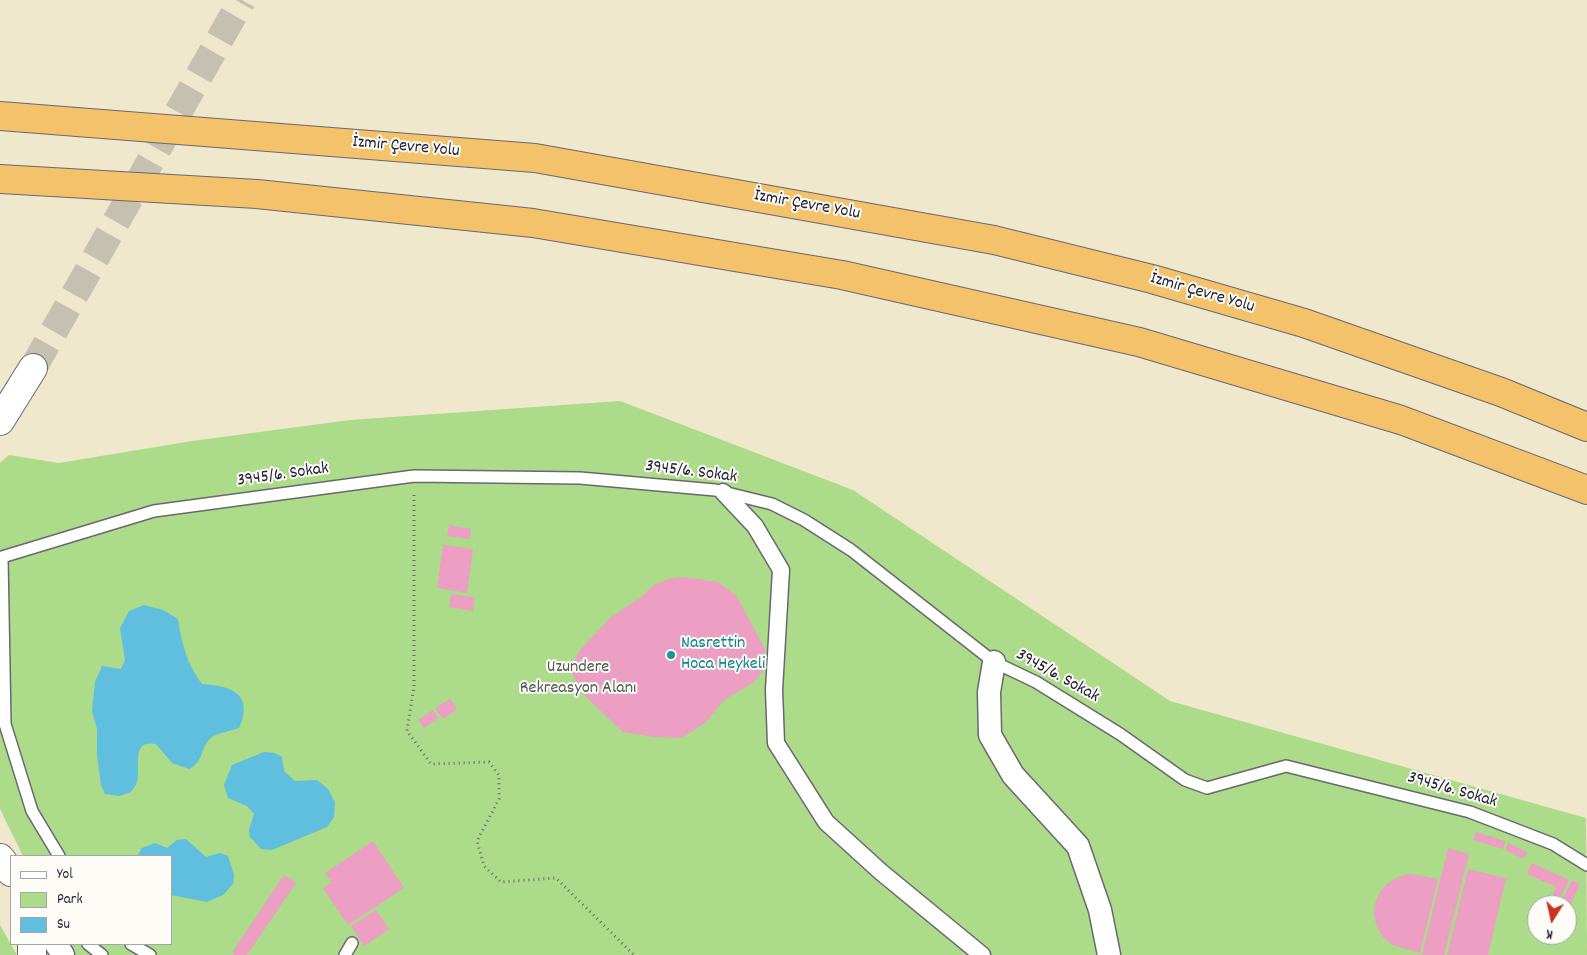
<!DOCTYPE html>
<html>
<head>
<meta charset="utf-8">
<style>
  body { margin:0 }
  #map { position:relative; width:1587px; height:955px; overflow:hidden; background:#efe8cd; font-family:Dekko,sans-serif }
  canvas { display:block }
  .legend { position:absolute; left:10px; top:855px; width:162px; height:90px; box-sizing:border-box; background:#fdfcf7; border:1px solid #a5a5ac; margin:0; padding:6px 9px; list-style:none; font-size:15px; color:#22223b }
  .legend li { display:flex; align-items:center; gap:10px; height:25px }
  .legend b { width:25px; border:1px solid #a5a5ac }
  .north { position:absolute; left:1527px; top:895px; width:50px; height:50px; box-sizing:border-box; background:#fdfcf7; border:1px solid #a5a5ac; border-radius:50%; rotate:190deg; font-size:14px; font-weight:700; line-height:20px; text-align:center; color:#22223b }
  .north::after { content:''; display:block; margin:auto; width:18px; height:22px; background:#c8321e; clip-path:polygon(50% 0,100% 100%,50% 72%,0 100%) }
</style>
</head>
<body>
<div id="map">
<canvas width="1587" height="955"></canvas>
<ul class="legend">
<li><b style="height:6px;background:#fff"></b>Yol</li>
<li><b style="height:14px;background:#acdb89"></b>Park</li>
<li><b style="height:14px;background:#60bede"></b>Su</li>
</ul>
<div class="north">K</div>
</div>
<script>
const ctx = document.querySelector('canvas').getContext('2d');
ctx.lineJoin = 'round';
function paint(path, color) { ctx.fillStyle = color; ctx.fill(path, 'evenodd'); }
function trace(path, color, width, dash) { ctx.strokeStyle = color; ctx.lineWidth = width; ctx.lineCap = dash ? 'butt' : 'round'; ctx.setLineDash(dash || []); ctx.stroke(path); }
function drawText(font, color, halo, rows, align = 'center') {
  ctx.font = font + ' Dekko,sans-serif'; ctx.lineWidth = 4; ctx.setLineDash([]); ctx.textBaseline = 'middle'; ctx.strokeStyle = halo; ctx.fillStyle = color; for (const [text, x, y, turn = 0] of rows) {
    ctx.save(); ctx.translate(x, y); ctx.rotate((+turn || 0) * Math.PI / 180); ctx.textAlign = isNaN(turn) ? turn : align; if (halo) ctx.strokeText(text, 0, 0); ctx.fillText(text, 0, 0); ctx.restore();
  }
}
const green = new Path2D(`
  M620 401 853 490 1170 701 1586 818 1587 955H63L58 944H171V856H23L0 809V463L9 455 59 463 192 441 350 420ZM1537 905H1567V935H1537Z
  M0 925 17 955H0Z`);
const water = new Path2D(`
  M144 605 163 610 178 619C182 644 187 665 202 684 231 686 254 693 239 728 231 731 219 733 212 737 200 746 204 763 189 769L172 763 156 744C130 739 141 767 137 782 136 785 133 789 131 792L119 796 105 794 101 785 97 755V729L92 711 95 682 102 666 121 669 125 660 120 628 129 611Z
  M264 752 275 753 282 757 284 771 295 781 317 780 328 789 335 802 334 817 327 827 272 850 261 849 250 837 249 830 254 814 247 806 228 798 224 785 232 765Z
  M186 839 206 857 220 853 228 856 234 875 233 884 223 895 207 902 171 895V856H137L142 848 155 843 167 848 177 840Z`);
const building = new Path2D(`
  M449 525 471 529 470 539 447 536Z
  M443 545 473 549 467 593 437 588Z
  M683 577 718 582 736 595 765 649 764 670 753 683 725 699 705 723 682 738 654 737 623 732 582 693 572 673 574 661 581 649 610 618 640 598 654 585 668 579Z
  M451 594 474 597 473 611 449 607Z
  M450 699 457 709 443 719 435 708Z
  M433 710 438 718 424 728 418 720Z
  M1476 832 1505 841 1503 849 1473 840Z
  M373 841 404 888 348 925 323 888 332 882 325 873Z
  M1508 843 1527 852 1524 859 1505 850Z
  M1448 848 1469 854 1444 955H1422Z
  M1532 863 1569 880 1557 905 1549 902 1556 887 1527 874Z
  M1468 869 1506 878 1488 955H1447Z
  M1410 874 1438 879 1420 953 1392 945 1383 937 1377 927 1374 915 1375 903 1380 892 1388 883 1398 877Z
  M284 875 296 883 247 955H235L232 953Z
  M1572 880 1580 884 1567 912V905H1560Z
  M376 910 389 929 364 946 351 926Z`);
const tertiaryTunnel = new Path2D(`
  M33 368 242 0`);
const path = new Path2D(`
  M414 495V686L407 731 431 764 489 762 499 775V799L477 841 484 866 501 882 556 878 634 955`);
const service = new Path2D(`
  M59 856 32 811 5 724 2 557 154 511 414 476 580 478 715 490 772 504 804 520 851 550 994 662 1036 682 1120 734 1185 780 1207 788 1286 766 1470 812 1553 844 1587 865
  M88 944 102 955
  M131 944 150 955
  M345 955 352 943`);
const pedestrian = new Path2D(`
  M723 492 755 526 781 570 774 690 776 743 826 822 881 872 982 955`);
const minor = new Path2D(`
  M994 662 989 692 990 735 1013 775 1078 846 1100 910 1109 955
  M56 944 63 955`);
const tertiary = new Path2D(`
  M0 421 33 368
  M0 858 11 872
  M32 944V955`);
const motorway = new Path2D(`
  M0 116 535 158 994 240 1152 279 1304 323 1501 392 1587 427
  M0 179 257 194 533 223 842 275 1139 342 1401 420 1587 490`);
const markers = [
  [671,655,5,"#0f9aa8"]
];
const streetNames = [
  ["İzmir Çevre Yolu",406,148,5],
  ["İzmir Çevre Yolu",807,206,10],
  ["İzmir Çevre Yolu",1202,294,16],
  ["3945/6. Sokak",691,473,7],
  ["3945/6. Sokak",283,476,-8],
  ["3945/6. Sokak",1057,677,29],
  ["3945/6. Sokak",1452,791,16]
];
const cultureNames = [
  ["Nasrettin",681,645],
  ["Hoca Heykeli",681,666]
];
const parkNames = [
  ["Uzundere",578,669],
  ["Rekreasyon Alanı",578,690]
];
paint(green, '#acdb89');
paint(water, '#60bede');
paint(building, '#ec9ec3');
trace(tertiaryTunnel, '#c6c0b0', 28, [28, 14]);
trace(service, '#6a676e', 14);
trace(pedestrian, '#6a676e', 19);
trace(minor, '#6a676e', 25);
trace(tertiary, '#6a676e', 30);
trace(motorway, '#6a676e', 30);
trace(path, '#6a676e', 3, [1, 4]);
trace(service, '#fff', 11);
trace(pedestrian, '#fff', 16);
trace(minor, '#fff', 22);
trace(tertiary, '#fff', 28);
trace(motorway, '#f3c26a', 28);
for (const [x, y, r, color] of markers) { const dot = new Path2D(); dot.arc(x, y, r, 0, 2 * Math.PI); ctx.fillStyle = color; ctx.fill(dot); trace(dot, '#fdfcf7', 2); }
drawText('18px', '#22223b', '#fdfcf7', streetNames);
drawText('18px', '#0d838f', '#fdfcf7', cultureNames, 'left');
drawText('18px', '#4b5a52', '#fdfcf7', parkNames);
</script>
</body>
</html>
